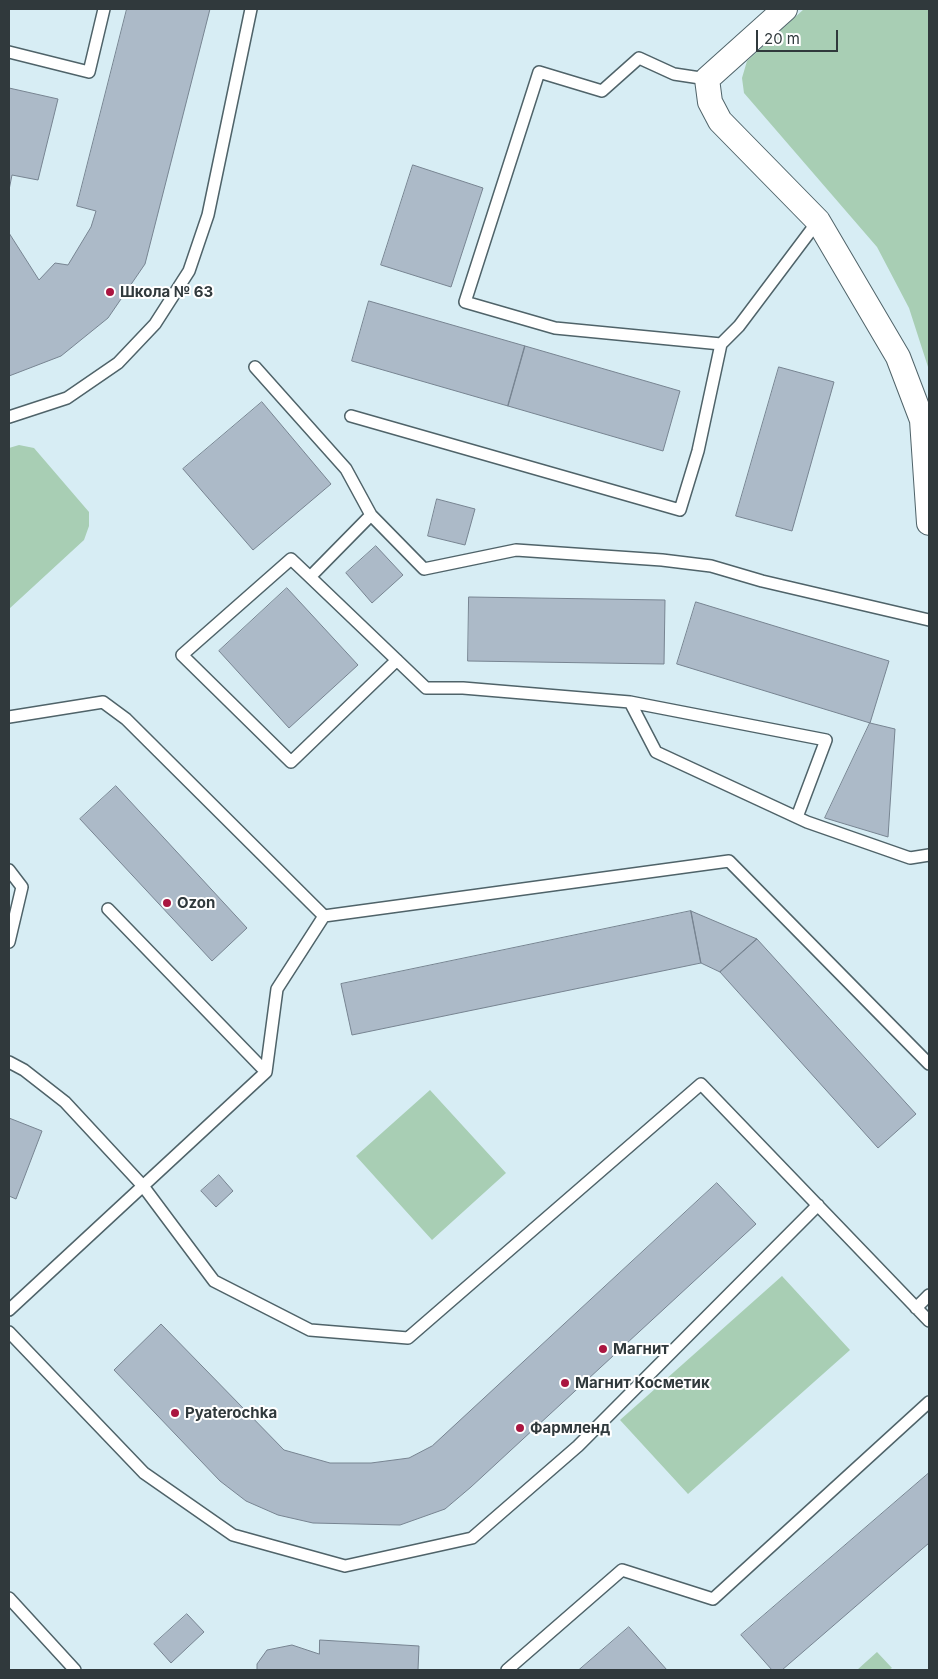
<!DOCTYPE html>
<html>
<head>
<meta charset="utf-8">
<style>
  body { margin:0 }
  #map { position:relative; width:938px; height:1679px; overflow:hidden; background:#d7edf4; font-family:Inter,sans-serif }
  canvas { display:block }
  .frame { position:absolute; inset:0; border:10px solid #30393c; pointer-events:none }
  .scale { position:absolute; left:756px; top:30px; width:82px; height:22px; box-sizing:border-box; border:2px solid #30393c; border-top:0; padding-left:6px; font-size:15px; line-height:18px; white-space:nowrap; color:#30393c; -webkit-text-stroke:4px #fff; paint-order:stroke }
</style>
</head>
<body>
<div id="map">
<canvas width="938" height="1679"></canvas>
<div class="frame"></div>
<div class="scale">20 m</div>
</div>
<script>
const ctx = document.querySelector('canvas').getContext('2d');
ctx.lineJoin = 'round';
function paint(path, color) { ctx.fillStyle = color; ctx.fill(path, 'evenodd'); }
function trace(path, color, width, dash) { ctx.strokeStyle = color; ctx.lineWidth = width; ctx.lineCap = dash ? 'butt' : 'round'; ctx.setLineDash(dash || []); ctx.stroke(path); }
function drawText(font, color, halo, rows, align = 'center') {
  ctx.font = font + ' Inter,sans-serif'; ctx.lineWidth = 4; ctx.setLineDash([]); ctx.textBaseline = 'middle'; ctx.strokeStyle = halo; ctx.fillStyle = color; for (const [text, x, y, turn = 0] of rows) {
    ctx.save(); ctx.translate(x, y); ctx.rotate((+turn || 0) * Math.PI / 180); ctx.textAlign = isNaN(turn) ? turn : align; if (halo) ctx.strokeText(text, 0, 0); ctx.fillText(text, 0, 0); ctx.restore();
  }
}
const green = new Path2D(`
  M804 9H929V370L909 308 877 247 744 93 742 78 747 61Z
  M19 445 34 448 89 512V526L84 540 9 609V448Z
  M430 1090 506 1173 432 1240 356 1156Z
  M782 1276 850 1350 688 1494 620 1420Z
  M877 1652 892 1668 889 1670H857Z`);
const building = new Path2D(`
  M127 9H210L145 264 108 318 61 356 9 376V233L39 280 55 263 68 265 91 227 96 211 77 206Z
  M9 88 58 99 38 180 12 175 9 190Z
  M413 165 483 188 451 287 381 265Z
  M369 301 525 346 508 406 352 361Z
  M525 346 680 391 663 451 508 406Z
  M779 367 834 382 792 531 736 516Z
  M262 402 331 484 253 550 183 469Z
  M437 499 475 509 465 545 428 536Z
  M376 546 403 575 372 603 346 573Z
  M287 588 358 665 289 728 219 651Z
  M469 597 665 600 664 664 468 661Z
  M696 602 889 661 870 723 677 664Z
  M870 723 895 729 888 837 825 818Z
  M116 786 247 928 212 961 80 819Z
  M691 911 701 963 352 1035 341 984Z
  M691 911 757 939 720 972 701 963Z
  M757 939 916 1114 878 1148 720 972Z
  M9 1118 42 1131 16 1199 9 1196Z
  M219 1175 233 1191 216 1207 201 1191Z
  M717 1183 756 1224 471 1487 445 1509 400 1525 313 1523 278 1515 246 1501 220 1481 114 1370 161 1324 284 1450 330 1463H371L409 1458 432 1446Z
  M929 1473V1543L782 1670H772L741 1635Z
  M187 1614 204 1632 171 1663 154 1644Z
  M629 1627 667 1670H579Z
  M320 1640 419 1646 418 1670H257V1664L267 1650 292 1645 319 1654Z`);
const lane = new Path2D(`
  M9 52 89 72 104 9
  M707 79 674 74 639 58 602 91 539 72 465 302 555 328 721 344
  M255 367 346 469 371 515
  M351 416 680 510 698 451 721 344 739 326 818 221
  M9 417 67 398 118 363 155 324 189 271 208 215 251 9
  M310 577 291 559 182 655 291 762 397 660
  M630 702 656 752 807 822 910 858 929 855
  M9 717 103 702 126 719 324 916
  M797 817 826 740 630 702 463 688H426L310 577 371 515 424 569 516 550 662 560 711 566 762 581 929 620
  M9 870 22 887 9 942
  M9 1062 24 1070 65 1102 143 1186 214 1281 310 1330 408 1338 701 1084 929 1321
  M266 1072 277 989 324 916 729 861 929 1064
  M916 1308 929 1295
  M9 1310 266 1072 108 909
  M9 1332 144 1473 233 1535 345 1566 472 1538 578 1446 818 1205
  M9 1598 75 1670
  M507 1670 622 1570 713 1599 929 1402`);
const street = new Path2D(`
  M785 9 707 79 710 102 720 121 818 221 898 357 922 420 929 523`);
const markers = [
  [110,292,5,"#aa1540"],
  [167,903,5,"#aa1540"],
  [603,1349,5,"#aa1540"],
  [565,1383,5,"#aa1540"],
  [175,1413,5,"#aa1540"],
  [520,1428,5,"#aa1540"]
];
const poiNames = [
  ["Школа № 63",120,292],
  ["Ozon",177,903],
  ["Магнит",613,1349],
  ["Магнит Косметик",575,1383],
  ["Pyaterochka",185,1413],
  ["Фармленд",530,1428]
];
paint(green, '#a8ceb4');
paint(building, '#acbac8');
trace(building, '#778491', 1);
trace(lane, '#4f6369', 14);
trace(street, '#4f6369', 26);
trace(lane, '#fff', 11);
trace(street, '#fff', 24);
for (const [x, y, r, color] of markers) { const dot = new Path2D(); dot.arc(x, y, r, 0, 2 * Math.PI); ctx.fillStyle = color; ctx.fill(dot); trace(dot, '#fff', 2); }
drawText('bold 15px', '#30393c', '#fff', poiNames, 'left');
</script>
</body>
</html>
